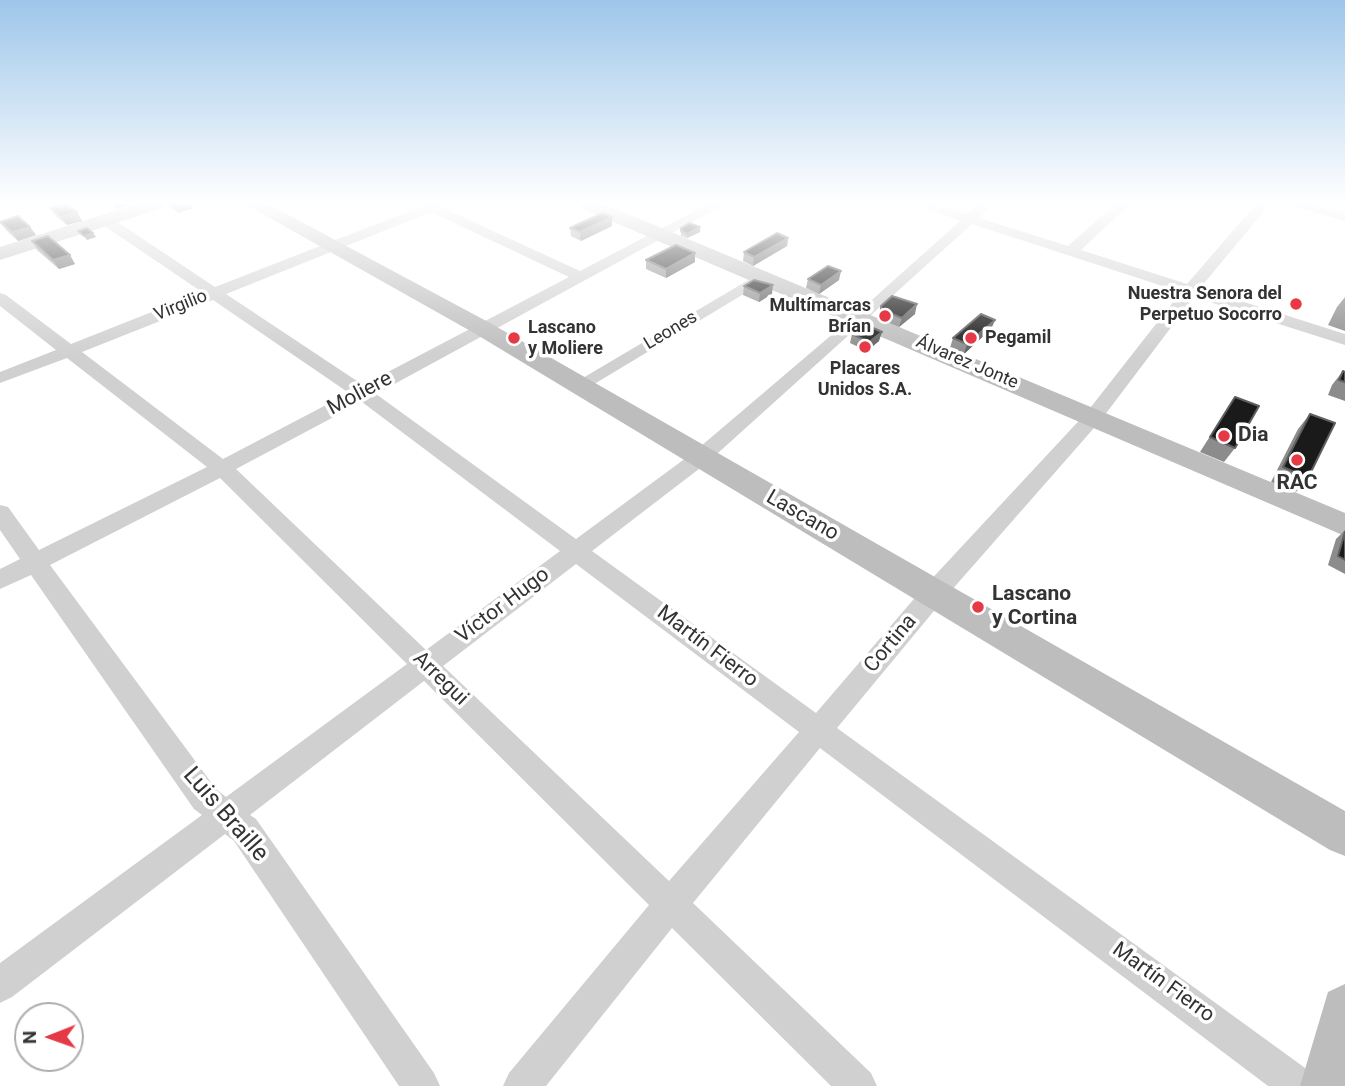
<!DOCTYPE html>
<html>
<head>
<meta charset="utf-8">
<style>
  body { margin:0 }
  #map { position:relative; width:1345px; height:1086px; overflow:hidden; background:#fff; font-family:Roboto,sans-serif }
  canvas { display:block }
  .north { position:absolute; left:14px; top:1002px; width:70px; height:70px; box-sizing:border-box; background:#fff; border:2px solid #adadad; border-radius:50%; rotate:269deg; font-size:19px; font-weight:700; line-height:28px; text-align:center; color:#333 }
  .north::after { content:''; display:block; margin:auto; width:24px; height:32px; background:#e63946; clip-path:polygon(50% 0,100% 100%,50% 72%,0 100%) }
</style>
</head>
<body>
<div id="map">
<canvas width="1345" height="1086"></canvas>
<div class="north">N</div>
</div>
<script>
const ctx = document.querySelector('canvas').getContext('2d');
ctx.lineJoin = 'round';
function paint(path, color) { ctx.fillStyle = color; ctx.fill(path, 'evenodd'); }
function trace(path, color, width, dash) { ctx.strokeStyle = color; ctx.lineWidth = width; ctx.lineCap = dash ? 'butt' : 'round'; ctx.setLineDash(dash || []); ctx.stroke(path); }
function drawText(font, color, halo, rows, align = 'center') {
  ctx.font = font + ' Roboto,sans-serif'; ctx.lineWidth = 7; ctx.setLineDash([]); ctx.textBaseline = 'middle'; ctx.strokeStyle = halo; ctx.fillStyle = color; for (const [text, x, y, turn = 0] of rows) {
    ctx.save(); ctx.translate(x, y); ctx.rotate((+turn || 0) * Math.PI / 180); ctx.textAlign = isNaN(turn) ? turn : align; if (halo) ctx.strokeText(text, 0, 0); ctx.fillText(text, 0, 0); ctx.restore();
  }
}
const street = new Path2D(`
  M417 204H447L443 208 580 271 708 204H725L376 394 576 539 694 452 855 315 960 221 915 204H936L967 214 978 204H993L979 218 1068 246 1115 204H1130L1081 250 1187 284 1256 204H1270L1200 288 1345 334V345L1194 297 1101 420 943 600 837 728 1312 1073 1318 1086H1268L820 748 693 903 871 1073 877 1086H831L672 928 546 1086H503L509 1073 649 905 424 681 250 815 256 819 434 1073 440 1086H399L234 841 225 834 12 997 0 1003V963L202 815 194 809 31 575 0 589V569L20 559 0 530V505L8 507 39 550 207 467 67 358 0 383V372L56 350 0 306V293L6 295 71 344 202 292 100 223V217H110L215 287 420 207ZM431 212 569 277 363 385 226 294ZM972 224 1181 292 1087 412 925 586 816 713 592 551 708 462ZM213 300 349 393 223 459 82 352ZM362 402 560 551 426 650 236 469ZM220 478 407 664 226 797 216 789 50 565ZM576 564 799 732 669 881 443 666Z
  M1287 204H1311L1345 213V221Z
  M762 272 770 277 767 280 586 389 580 391 571 385Z`);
const secondary = new Path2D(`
  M137 204H165L163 208 0 260V247Z
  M245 204H268L490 323 1345 811V856L1330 850 474 333Z
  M579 204H604L1345 513V536L581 208Z
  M1345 984V1086H1300L1328 992Z`);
const wall = new Path2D(`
  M169 204H191L193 208 178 213 170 207Z
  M50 208 77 212 82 221 67 225 56 216Z
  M612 217V226L581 241 571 236 570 228Z
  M0 222 30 227 36 235 18 241 6 230Z
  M700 227V232L687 238 681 236V228Z
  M788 238 787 246 753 266 743 261 744 252Z
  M32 241 75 264 59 269 37 250Z
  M695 253V262L666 278 646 269V260Z
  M808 279 839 280 819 294 806 288Z
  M744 286 772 294 759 302 743 295Z
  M1345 297V331L1328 325 1337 307Z
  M881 306 915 314 899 327 879 319 878 316Z
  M995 320 991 329 964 354 950 348 953 338Z
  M852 334 879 341 867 351 850 343Z
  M1343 371 1345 372V401L1328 395 1332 385Z
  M1235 397V448L1224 462 1200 452Z
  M1310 414 1308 478 1296 492 1271 482 1298 429Z
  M1345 530V574L1328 565 1336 539Z`);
const shadedWall = new Path2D(`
  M113 204H130V205L116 209Z
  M189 204H191L193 208 178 213 176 208Z
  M77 212 82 221 67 225 61 217Z
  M612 217V226L581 241 580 232Z
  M30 227 36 235 18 241 12 232Z
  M700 227V232L687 238V234Z
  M93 233 96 237 87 240 84 236Z
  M788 238 787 246 753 266 754 257Z
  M695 253V262L666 278V269Z
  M70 255 75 264 59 269 53 260Z
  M841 271 839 280 819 294 821 285Z
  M773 285 772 294 759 302 760 293Z
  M917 304 915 314 899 327 902 318Z
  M995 320 991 329 964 354 967 344Z
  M882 332 879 341 867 351 869 342Z`);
const building = new Path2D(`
  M63 204H67L77 212 61 217 50 208Z
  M170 204H189L176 208Z
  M602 213 612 217 580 232 570 228Z
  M18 216 30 227 12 232 0 222Z
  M689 223 700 227 687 234 681 231V228Z
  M87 228 93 233 84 236 78 231Z
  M777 233 788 238 754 257 744 252Z
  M48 236 70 255 53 260 32 241Z
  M676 245 695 253 666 269 646 260Z
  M828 266 841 271 821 285 808 279Z
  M754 280 773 285 760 293 744 286Z
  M892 296 917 304 902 318 881 310V306Z
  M981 314 995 320 967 344 953 338Z
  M871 327 882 332 869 342 852 334 859 328Z
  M1343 371 1345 372V382L1339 380Z
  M1235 397 1259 406 1235 448 1210 437Z
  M1310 414 1335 423 1308 478 1283 467Z
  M1345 532V560L1338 556Z`);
const markers = [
  [1296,304,7,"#e63946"],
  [885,316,7,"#e63946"],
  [514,338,7,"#e63946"],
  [971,338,7,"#e63946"],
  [865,347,7,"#e63946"],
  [1224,436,7,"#e63946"],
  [1297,460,7,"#e63946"],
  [978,607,7,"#e63946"]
];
const farPoinames = [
  ["Nuestra Senora del",1282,294],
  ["Perpetuo Socorro",1282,315],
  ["Multímarcas",871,306],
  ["Brían",871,327],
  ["Lascano",528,328,"left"],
  ["y Moliere",528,349,"left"],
  ["Pegamil",985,338,"left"],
  ["Placares",865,369,"center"],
  ["Unidos S.A.",865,390,"center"]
];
const farStreetnames = [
  ["Virgilio",181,306,-22],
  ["Leones",671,331,-31],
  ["Álvarez Jonte",967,363,23]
];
const streetNames = [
  ["Moliere",360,394,-28],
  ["Lascano",802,516,30],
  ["Víctor Hugo",503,606,-37],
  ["Cortina",891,644,-50],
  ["Martín Fierro",707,647,37],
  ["Arregui",440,679,44],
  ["Martín Fierro",1163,983,36]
];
const poiNames = [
  ["Dia",1238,436],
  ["RAC",1297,484,"center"],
  ["Lascano",992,595],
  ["y Cortina",992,619]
];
const nearStreetnames = [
  ["Luis Braille",225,815,49]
];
paint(street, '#d0d0d0');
paint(secondary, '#bdbdbd');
paint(wall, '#8c8c8c');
paint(shadedWall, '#5f5f5f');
paint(building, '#1a1a1a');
trace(building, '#5f5f5f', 2);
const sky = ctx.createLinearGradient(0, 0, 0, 356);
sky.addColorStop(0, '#9ec6ea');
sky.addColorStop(0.57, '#fff');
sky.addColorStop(1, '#ffffff00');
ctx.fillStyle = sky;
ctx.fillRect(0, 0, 1345, 356);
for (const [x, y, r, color] of markers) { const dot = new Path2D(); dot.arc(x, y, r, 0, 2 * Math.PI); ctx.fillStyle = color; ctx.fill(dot); trace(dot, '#fff', 2.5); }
drawText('bold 18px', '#333', '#fff', farPoinames, 'right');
drawText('18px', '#333', '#fff', farStreetnames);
drawText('21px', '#333', '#fff', streetNames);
drawText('bold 21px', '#333', '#fff', poiNames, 'left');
drawText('24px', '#333', '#fff', nearStreetnames);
</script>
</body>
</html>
